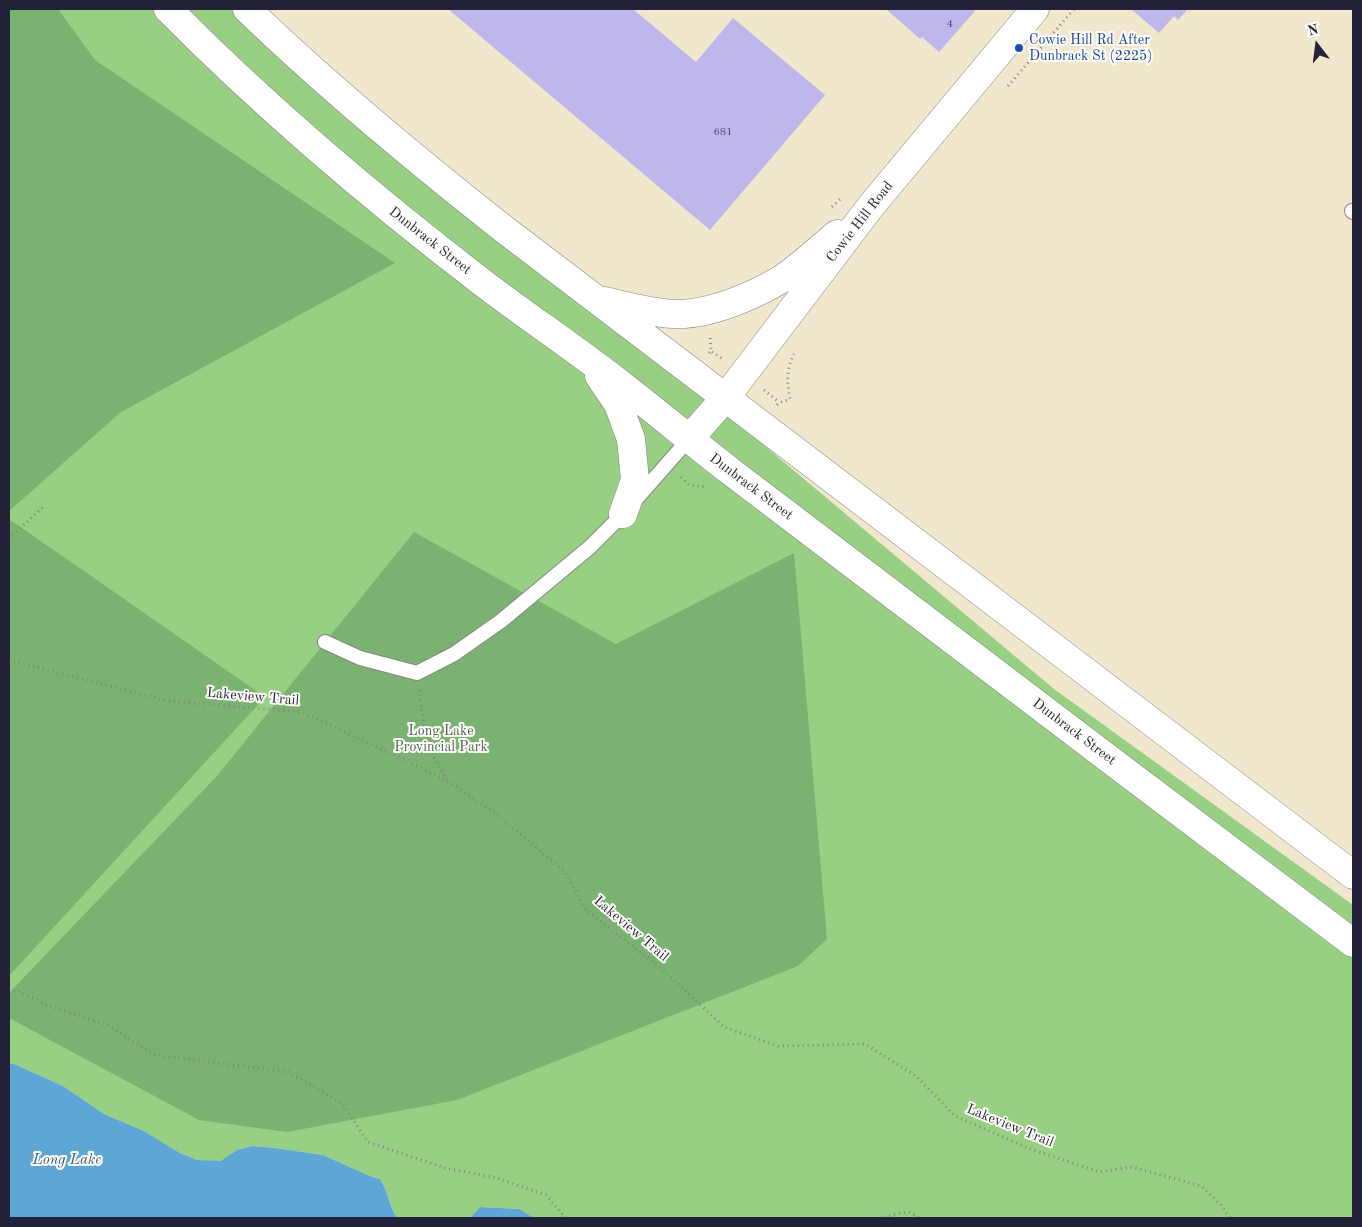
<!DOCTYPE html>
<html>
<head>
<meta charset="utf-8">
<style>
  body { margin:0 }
  #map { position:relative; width:1362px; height:1227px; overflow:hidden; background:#f0e7cd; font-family:"Old Standard TT",serif }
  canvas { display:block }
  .frame { position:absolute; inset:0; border:10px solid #22223b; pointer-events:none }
  .north { position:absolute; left:1292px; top:20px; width:50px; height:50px; -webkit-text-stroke:4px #fdfcf7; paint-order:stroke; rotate:345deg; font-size:14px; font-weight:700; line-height:20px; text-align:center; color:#22223b }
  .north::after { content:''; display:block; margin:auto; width:18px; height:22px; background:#22223b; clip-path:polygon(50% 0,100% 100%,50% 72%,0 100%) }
</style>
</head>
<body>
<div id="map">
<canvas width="1362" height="1227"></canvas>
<div class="frame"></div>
<div class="north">N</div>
</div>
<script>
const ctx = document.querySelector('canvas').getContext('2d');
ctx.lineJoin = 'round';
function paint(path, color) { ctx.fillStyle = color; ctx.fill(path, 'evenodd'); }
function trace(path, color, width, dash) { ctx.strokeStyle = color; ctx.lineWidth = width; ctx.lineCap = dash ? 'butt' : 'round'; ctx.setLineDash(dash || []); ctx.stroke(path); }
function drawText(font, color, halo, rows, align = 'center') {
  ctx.font = font + ' "Old Standard TT",serif'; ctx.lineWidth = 4; ctx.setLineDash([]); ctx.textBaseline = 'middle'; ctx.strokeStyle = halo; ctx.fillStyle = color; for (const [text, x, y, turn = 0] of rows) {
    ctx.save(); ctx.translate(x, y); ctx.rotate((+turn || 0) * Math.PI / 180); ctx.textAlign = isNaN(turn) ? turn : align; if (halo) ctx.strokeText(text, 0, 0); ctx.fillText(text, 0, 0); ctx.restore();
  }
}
const green = new Path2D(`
  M9 9H232L416 177 723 411 1054 689 1353 905V1218H534L519 1209 480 1207 470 1218H397C389 1206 388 1191 380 1179L372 1177 323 1155 275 1148 252 1146 237 1150 221 1162 197 1160 180 1153 144 1131 104 1114 63 1086 14 1064H9Z`);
const forest = new Path2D(`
  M9 9H58L95 60 395 263 121 412 9 511Z
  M9 519 265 697 9 976Z
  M414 532 616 644 794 553 827 939 798 966 457 1100 287 1132 199 1120 9 1018V993L217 776Z`);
const water = new Path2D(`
  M9 1064H14L63 1086 104 1114 144 1131 180 1153 197 1160 221 1161 237 1150 252 1146 275 1148 323 1155 372 1177 380 1179C388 1191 389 1206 397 1218H9Z
  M480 1207 519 1209 534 1218H470Z`);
const building = new Path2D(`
  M448 9H633L696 62 733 18 825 95 710 230Z
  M886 9H972L975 11 939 52 922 37 920 39Z
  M1131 9H1188L1178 20 1174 16 1159 33Z`);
const path = new Path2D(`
  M1008 86 1074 9
  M832 207 842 197
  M712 352 723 359
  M709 353 711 351 710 337
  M764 390 779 402
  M777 405 779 403 790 399C787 383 786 370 794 354
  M681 477 689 485 706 487
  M9 539 45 505
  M9 660 168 701 302 712 409 762 447 781 494 812 565 872 586 910 663 970 724 1027 778 1046 865 1044 916 1076 955 1116 1028 1148 1099 1172 1132 1167 1201 1186 1221 1205 1230 1218
  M419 690 427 745 447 780
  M9 990 19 991 47 1005 109 1026 155 1055 288 1072 342 1103 368 1142 445 1168 497 1178 546 1195 566 1218
  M885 1218 891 1215 909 1212 920 1218`);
const lane = new Path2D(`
  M1352 211 1353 212
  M325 642 360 658 417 673 454 654 501 621 590 547 623 514 689 439`);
const secondary = new Path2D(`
  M168 9C266 108 372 198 483 283 529 318 577 350 623 386 659 414 694 443 730 471 937 630 1145 786 1353 943
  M247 9C329 88 416 160 505 230L1353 875
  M604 301C629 306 654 314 679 314 711 314 753 296 780 280 799 268 820 248 837 234
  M599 376 618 404 631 439 635 480 623 514
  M689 439 726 397 871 206 1035 9`);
const markers = [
  [1019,48,5,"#1a4fb4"]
];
const numberNames = [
  ["4",950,24],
  ["681",723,132]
];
const transitNames = [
  ["Cowie Hill Rd After",1029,40],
  ["Dunbrack St (2225)",1029,56]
];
const streetNames = [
  ["Cowie Hill Road",860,222,-52],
  ["Dunbrack Street",430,241,38],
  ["Dunbrack Street",751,487,37],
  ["Lakeview Trail",253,697,5],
  ["Dunbrack Street",1074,732,37],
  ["Lakeview Trail",631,929,40],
  ["Lakeview Trail",1010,1126,22]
];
const parkNames = [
  ["Long Lake",441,731],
  ["Provincial Park",441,747]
];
const waterNames = [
  ["Long Lake",67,1160]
];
paint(green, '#97d083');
paint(forest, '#79b271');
paint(water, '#5ea6d5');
paint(building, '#beb7eb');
trace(lane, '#898484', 16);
trace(secondary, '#898484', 29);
trace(path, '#898484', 3, [1, 4]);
trace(lane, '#fff', 14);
trace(secondary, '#fff', 28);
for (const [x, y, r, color] of markers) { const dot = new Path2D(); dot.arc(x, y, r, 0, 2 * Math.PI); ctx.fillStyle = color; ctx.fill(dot); trace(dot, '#fdfcf7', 2); }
drawText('11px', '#494767', null, numberNames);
drawText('14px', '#164399', '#fdfcf7', transitNames, 'left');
drawText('14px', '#22223b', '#fdfcf7', streetNames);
drawText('14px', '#4b5f54', '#fdfcf7', parkNames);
drawText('italic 15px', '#3d5d80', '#fdfcf7', waterNames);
</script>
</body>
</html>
